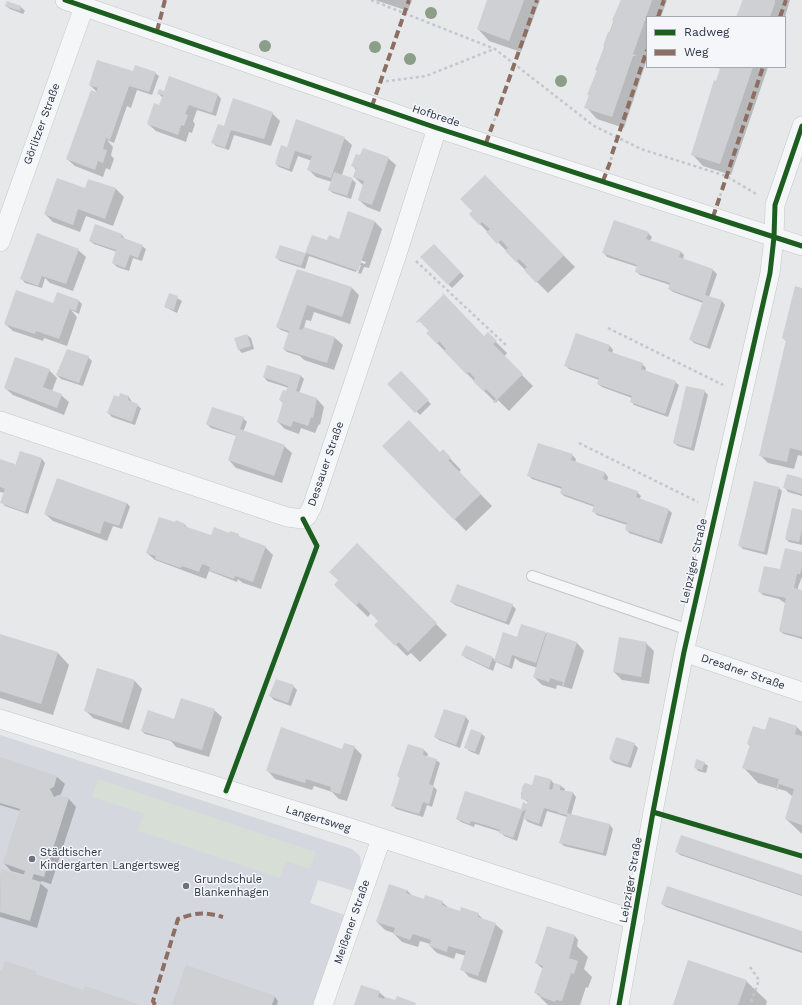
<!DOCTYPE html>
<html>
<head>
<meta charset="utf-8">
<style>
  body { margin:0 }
  #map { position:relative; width:802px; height:1005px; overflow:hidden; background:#e6e8ea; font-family:"Work Sans",sans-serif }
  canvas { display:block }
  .legend { position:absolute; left:646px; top:16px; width:140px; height:52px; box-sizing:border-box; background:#f4f6f9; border:1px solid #a4a8b1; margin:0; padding:5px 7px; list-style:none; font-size:12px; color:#2b3445 }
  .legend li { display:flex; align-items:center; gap:8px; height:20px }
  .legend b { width:20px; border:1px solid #a4a8b1 }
</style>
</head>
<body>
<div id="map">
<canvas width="802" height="1005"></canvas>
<ul class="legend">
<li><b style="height:5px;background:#1b5e20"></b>Radweg</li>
<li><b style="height:5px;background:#8d6e63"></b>Weg</li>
</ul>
</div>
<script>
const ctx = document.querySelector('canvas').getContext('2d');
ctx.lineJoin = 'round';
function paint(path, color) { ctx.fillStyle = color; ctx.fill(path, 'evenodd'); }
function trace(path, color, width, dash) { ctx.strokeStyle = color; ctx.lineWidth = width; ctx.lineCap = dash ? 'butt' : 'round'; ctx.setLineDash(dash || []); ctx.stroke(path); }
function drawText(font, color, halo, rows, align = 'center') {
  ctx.font = font + ' "Work Sans",sans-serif'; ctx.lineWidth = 3; ctx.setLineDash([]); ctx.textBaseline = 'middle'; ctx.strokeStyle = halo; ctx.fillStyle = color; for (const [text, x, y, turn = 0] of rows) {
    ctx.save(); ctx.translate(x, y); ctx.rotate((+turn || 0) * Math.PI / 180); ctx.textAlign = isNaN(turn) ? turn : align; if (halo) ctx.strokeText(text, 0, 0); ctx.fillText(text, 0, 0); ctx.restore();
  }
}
const built = new Path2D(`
  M0 735 352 849 360 856 361 870 354 891 318 880 310 903 345 915 313 1005H0Z`);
const green = new Path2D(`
  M98 779 316 852 310 869 286 861 280 878 138 831 144 814 92 797Z`);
const shadow = new Path2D(`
  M375 0H412L408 11Z
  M488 0H540L521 52 489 41 478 29Z
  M621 0H667L661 17H647V59L624 128 597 119 586 107 589 96 588 94 598 71 596 70Z
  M743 0H790L785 17H737Z
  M7 2 21 7 25 11 23 14 10 9 6 6Z
  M721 67H768L731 175 703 166 692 154Z
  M133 72 155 73 159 76 152 95 137 90 131 108 127 106 114 143 107 140 113 147 111 155 114 159 110 170 106 168 103 177 75 166 67 159 99 94 90 85Z
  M197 88 218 95 221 99 216 116 197 110 193 121 195 124 192 133 189 132 186 142 156 131 148 124 160 106 163 98 158 93Z
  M272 113 280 121 271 146 234 135 229 150 216 146 212 142 224 128Z
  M344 138 352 145 342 175 352 179 356 183 351 199 333 193 329 190 332 182 316 177 308 169 312 161 298 156 292 172 279 167 276 164 287 148Z
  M388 158 396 165 380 212 367 207 359 200 364 186 354 177 356 170 353 166Z
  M485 176 575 267 548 293 470 214 473 211Z
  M89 180 116 189 124 197 113 226 86 216 80 232 53 222 45 214 86 189Z
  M375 222 382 229 369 268 364 267 361 274 358 273 361 265H358L356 272 309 256 305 269 280 261 276 257 280 246 306 254 313 237 328 242 340 240ZM343 254 366 262 365 264 343 256Z
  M648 233 652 237 650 241 681 252 684 255 683 260 713 270 717 274 709 297 722 301 725 305 710 349 694 343 691 340 703 303 673 292 669 289 670 285 640 275 636 271 638 267 607 257 604 253Z
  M122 235 125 239 142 246 146 249 142 261 133 258 129 271 117 267 113 263 117 252 94 244 90 241Z
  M434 245 464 276 452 288 421 257Z
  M78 250 86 257 73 291 50 283 45 278 42 288 25 283 22 279Z
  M352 288 359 295 350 324 314 312 311 321 306 320 304 328 335 338 343 345 334 370 304 360 300 356 287 352 284 349 289 333 281 330 277 327 284 308Z
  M802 289V456L798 455 794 469 768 463 760 455 787 342 783 338Z
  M58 293 79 301 82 304 79 314 71 310 77 317 67 346 44 338 43 341 13 331 5 324 58 305Z
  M170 294 182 301 177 313 165 307Z
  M430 331 485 337 488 334 507 353 504 357 533 386 509 411 498 400 496 403 484 391 427 333Z
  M247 335 251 338 254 349 242 353 239 350Z
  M610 346 613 350 612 354 642 364 646 368 645 371 675 382 679 385 668 417 634 405 631 401 632 398 602 387 598 384 599 380 569 369 565 365Z
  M88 357 92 361 83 386 61 379 57 375Z
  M49 370 57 378 52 391 61 395 69 402 64 415 13 395 5 388Z
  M401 372 431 404 420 415 389 384Z
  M301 376 304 379 299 393 317 399 324 407 320 425 319 424 315 433 301 428 299 434 285 429 278 422 283 403 280 400 289 388 267 381 264 377Z
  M704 391 708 395 694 451 678 446 674 443Z
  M121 394 129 397 132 402 141 408 135 425 112 417 108 413Z
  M243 418 247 422 243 432 284 446 292 453 282 483 236 468 229 460 237 436 211 428 207 424Z
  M383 446 440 454 443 451 461 470 459 472 492 506 466 531Z
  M572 455 576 459 575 463 605 473 608 477 607 482 637 492 641 496 639 500 669 510 672 513 662 544 629 533 626 529 627 525 597 515 593 511 595 507 564 496 561 493 562 489 532 479 528 475Z
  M42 459 45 463 28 514 5 506 2 503 5 493 0 492V460L16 466Z
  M802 480V496L788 492 785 488Z
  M779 488 782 491 767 555 743 549 740 546Z
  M127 503 130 507 122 529 113 526 107 541 53 521 45 514Z
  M802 511V545L789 542 786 539Z
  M184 524 188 528 211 537 238 535 242 539 265 547 273 555 261 589 243 583 239 580 238 579 237 582 209 571 206 579 155 560 147 553Z
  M357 545 447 635 420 662 411 653 407 656 376 625 379 621 371 613 368 617 335 585 339 580Z
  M802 553V577L798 587V590L802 591V639L784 634 780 631 786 604 779 599 763 595 759 591Z
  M451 602 512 605 516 609 509 625 455 605Z
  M522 625 577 643 584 651 572 689 557 685 556 689 542 685 534 677 537 668 520 662 515 658 512 669 496 662 493 671 466 658 462 655 493 658 495 660 518 638Z
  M0 635 58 653 69 665 53 715 0 698Z
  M646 643 654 651 649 684 622 680 614 672Z
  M135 681 142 689 129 730 93 718 85 710Z
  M293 686 297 690 291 706 274 700 270 696Z
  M214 710 222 717 209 757 176 747 171 741 145 734 142 731 174 720Z
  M445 710 466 717 469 721 460 748 439 740 435 737Z
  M770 719 797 727 802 732V834L786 819 793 797 786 791 758 783 744 768 751 747 748 744 766 731Z
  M482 734 485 737 479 755 469 751 466 747Z
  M634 744 638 748 631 768 614 763 610 759Z
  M408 745 424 750 428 754 427 757 436 760 440 763 433 786 437 790 432 807 427 805 423 817 396 809 392 805 401 779 398 776Z
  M354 747 362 755 347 801 339 799 332 792 314 786 312 790 275 779 268 771Z
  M0 758 57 777 65 784 61 794 58 796 69 799 76 807 51 884 41 881 40 883 48 890 37 928 0 917 1 870 24 877 25 875 11 871 4 863 20 811 0 805Z
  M704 763 708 766 706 773 698 771 695 767Z
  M551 780 554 784 561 786 565 789 564 792 573 793 576 797 571 815 610 825 613 829 606 856 564 846 561 843 567 817 547 811 542 827 528 822 524 818 517 841 504 836 501 832 475 824 474 827 461 822 457 819 466 792 525 811 522 808 528 805 529 803 522 798 521 793 526 784 533 786Z
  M676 851 802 876V896L680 855Z
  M407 890 413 897 424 900 442 902 449 908 460 912 478 914 484 920 495 924 503 931 486 983 469 977 462 969 466 956 456 953 454 959 437 953 430 946V944L420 941 418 947 402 942 394 934V933L385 930 377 922Z
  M662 904 802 932V953L666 907Z
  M547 927 575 936 578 940 577 946 588 957 584 969 592 977 588 988 586 987 580 1005H548L535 992 543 969 536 963Z
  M187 966 275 997 278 1001 277 1005H175Z
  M746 981 767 1001 766 1005H674Z
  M379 992 386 998 416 1005H355Z`);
const building = new Path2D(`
  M487 0H524L509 41 477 29Z
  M621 0H652L633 54 637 56H633L612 117 584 108 589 95H587L597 70H595L605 46H603L608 32H610L614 21 612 20Z
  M743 0H775V3L770 17H736Z
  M7 1 21 6 20 11 5 6Z
  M97 60 133 71 135 65 156 72 149 92 129 86 110 140 106 138 103 149 107 150 103 163 98 161 95 170 66 159 91 90 96 92 98 88 89 85Z
  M716 67H753L720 164 691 155 714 80 716 81 720 69Z
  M169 76 218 94 212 113 189 105 185 114 188 115 184 126 181 125 178 135 147 124 154 103 159 105 163 95 157 94 159 89 164 91Z
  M233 98 273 112 264 139 231 130 225 148 211 143 218 124 224 126Z
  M296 119 345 137 331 178 307 170 312 156 295 151 289 169 275 164 281 145 287 147Z
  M363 148 389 157 372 205 358 200 364 181 353 177 356 168 351 166 356 154 360 155Z
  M334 172 353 178 347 196 328 190Z
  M485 175 564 255 536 283 524 270 527 267 519 259 516 262 505 251 508 248 501 240 497 244 486 232 490 229 482 222 479 225 469 214 472 211 460 199Z
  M57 178 85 188 88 179 116 188 105 219 78 209 73 225 44 214Z
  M348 211 375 221 358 271 306 253 301 266 275 258 280 245 305 253 312 235 327 240 329 235 339 239Z
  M614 220 649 232 646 239 681 251 679 257 713 269 705 295 722 300 707 346 689 340 703 301 668 289 670 283 635 272 637 265 602 253Z
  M95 224 122 234 121 237 143 245 138 258 130 255 125 268 112 263 116 250 89 241Z
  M37 233 79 249 66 284 42 276 38 286 20 279Z
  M434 244 461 272 448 285 420 257Z
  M297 269 352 287 342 317 307 305 299 329 302 330 304 327 335 337 327 363 283 349 289 331 276 327Z
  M795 286 802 288V451L790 448 787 462 759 456 786 340 782 338Z
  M16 290 53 303 57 292 79 300 76 311 70 309 59 339 36 331 35 334 4 324Z
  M442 292 484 336 488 332 497 341 493 344 523 374 494 403 493 402 496 399 486 389 484 392 473 381 475 378 469 372 466 374 444 351 446 349 439 341 437 344 426 333 429 331 419 321 417 323 416 322 443 295Z
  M169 293 178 296 174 310 164 307Z
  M576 333 610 345 608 351 643 363 641 369 676 381 665 414 630 402 632 396 597 384 599 378 564 366Z
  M247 334 251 346 238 350 234 338Z
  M67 349 89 356 79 383 56 375Z
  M15 357 50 369 43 387 62 394 57 408 4 388Z
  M267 365 301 375 296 391 317 398 313 418 311 417 308 426 293 421 291 427 277 422 283 402 279 400 283 390 286 391 288 386 263 377Z
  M401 371 429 400 415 413 387 384Z
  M686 386 705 390 691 448 673 443Z
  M120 393 129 396 128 400 138 404 132 422 107 413 114 395 119 397Z
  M212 407 244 417 240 429 285 445 274 476 228 460 236 435 206 424Z
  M409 420 440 452 443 449 451 458 448 460 481 494 454 520 382 446Z
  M538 443 573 454 571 460 605 472 603 479 638 491 636 497 669 509 659 541 625 530 627 523 592 512 594 505 560 493 562 487 527 476Z
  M20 451 42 458 25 512 0 503 5 489 0 487V459L15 464V466Z
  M787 474 802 478V494L783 488Z
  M57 478 127 503 119 526 104 521 100 534 44 514Z
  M754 481 779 487 764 552 738 546Z
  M792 508 802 510V530L799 542 785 539Z
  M159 517 175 522 176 520 185 524 184 526 211 535 214 527 229 533 230 531 239 534 238 536 266 546 253 582 235 576 234 579 209 570 210 567 202 564 199 572 182 566 181 568 155 559 156 556 146 553Z
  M357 543 437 623 408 652 399 642 395 646 374 625 378 621 359 602 356 606 334 585 338 580 329 572Z
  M785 548 802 552V567L800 574H797L794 588 802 590V637L779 631 786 598 758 592 764 566 780 569Z
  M457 584 513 604 506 622 450 602Z
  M521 624 546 632 536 663 512 655 509 666 494 661 503 632 517 637Z
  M547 632 577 642 563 687 562 686 563 682 550 678 549 682 533 677Z
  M0 634 58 652 41 704 0 691Z
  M619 637 647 642 641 677 613 672Z
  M466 645 493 657 489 668 461 655Z
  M97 668 135 680 122 723 84 711Z
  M276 679 294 685 288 703 269 696Z
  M181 698 215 709 202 750 141 731 148 710 174 719Z
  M444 709 466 716 456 745 434 737Z
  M769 717 797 726 795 734 802 736V825L785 819 794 789 779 784 777 791 776 790 779 779 742 768 750 745 747 744 753 726 765 730Z
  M281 727 342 749 344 743 355 746 340 794 330 791 331 787 306 779 305 783 266 771Z
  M471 729 482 733 475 752 464 748Z
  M616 737 635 743 628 765 609 759Z
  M408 744 424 749 423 755 437 759 429 784 434 786 429 804 423 802 419 814 391 806 400 777 397 776Z
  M0 757 57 776 54 787 50 789 54 797 58 795 69 798 44 877 34 874 32 879 41 882 30 921 0 912 1 869 23 876 25 871 3 863 20 809 0 803Z
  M696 759 705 762 702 770 694 768Z
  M535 775 551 779 549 789 552 790 554 783 561 785 560 790 573 792 567 813 610 824 603 853 559 843 567 815 558 813V812L544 808 539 824 523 818 526 810 523 809 513 838 499 833 500 830 485 825 471 821 470 824 456 819 465 791 521 809 523 802 527 804 528 801 521 799 522 787 525 783 532 785Z
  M681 835 802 875V895L675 852Z
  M389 884 407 890 406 893 424 899 425 895 443 901 442 905 460 911 461 907 479 913 478 917 496 923 478 976 460 970 466 951 448 946 447 952 429 946 431 940 413 934 410 940 393 934 395 928 376 922Z
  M667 886 802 931V951L661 904Z
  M547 926 575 935 569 958 578 961 574 974 571 973 562 1001 556 1000 555 1002 539 996 540 994 534 993 543 966 535 963Z
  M688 960 747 980 738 1005H673Z
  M5 961 36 971V974L83 990 85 986 138 1004V1005H0V970H2Z
  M186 965 275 996 272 1005H172Z
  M361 985 380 991 378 997 384 999 385 997 395 1000 397 996 416 1003 415 1005H354Z`);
const path = new Path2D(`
  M371 0 495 49 594 126 641 149 726 176 758 195
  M380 82 426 76 494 49
  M494 121 496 116
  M611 160 612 154
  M720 196 722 190
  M416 261 507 346
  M608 328 723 385
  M579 443 698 502
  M750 967 759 980 750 1005`);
const lane = new Path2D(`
  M532 576 689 630`);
const street = new Path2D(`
  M65 0 437 128 802 246
  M0 242 84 7
  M0 421 287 517 303 519 307 516 312 507 397 254 437 128
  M684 652 802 692
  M0 719 341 825 635 920
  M323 1005 381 839
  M619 1005 653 812 684 652 770 273 774 237 775 205 802 126`);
const quiet = new Path2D(`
  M658 17 664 0
  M780 17 786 0
  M157 31 165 0
  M372 106 409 0
  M496 116 537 0
  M486 143 494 121
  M612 154 647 50
  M603 181 611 160
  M722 190 763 67
  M713 217 720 196
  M155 1005 153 1001 178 919C197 912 204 912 223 917`);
const cycleway = new Path2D(`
  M65 0 437 128 802 246
  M226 791 317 546 303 519
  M653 812 802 856
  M619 1005 653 812 684 652 770 273 774 237 775 205 802 126`);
const trees = [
  [431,13],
  [265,46],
  [375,47],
  [410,59],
  [561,81]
];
const markers = [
  [32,859,4,"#6c737f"],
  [186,886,4,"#6c737f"]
];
const streetNames = [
  ["Hofbrede",436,116,18],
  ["Görlitzer Straße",42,124,-70],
  ["Dessauer Straße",326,464,-71],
  ["Leipziger Straße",694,561,-77],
  ["Dresdner Straße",743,672,19],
  ["Langertsweg",318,819,17],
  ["Leipziger Straße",631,880,-80],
  ["Meißener Straße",352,922,-71]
];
const poiNames = [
  ["Städtischer",40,853],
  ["Kindergarten Langertsweg",40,866],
  ["Grundschule",194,880],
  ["Blankenhagen",194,893]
];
paint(built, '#d4d7dd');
paint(green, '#d6ded6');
paint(shadow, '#0003');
paint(building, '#ced0d3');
trace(lane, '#c4c6c8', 12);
trace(street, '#c4c6c8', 20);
trace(path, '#c5c6ca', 2.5, [3, 3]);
trace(lane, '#f5f6f7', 10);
trace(street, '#f5f6f7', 19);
trace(quiet, '#8d6e63', 4, [8, 4]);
trace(cycleway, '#1b5e20', 5);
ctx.fillStyle = '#8a9e88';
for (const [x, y] of trees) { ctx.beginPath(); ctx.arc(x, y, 6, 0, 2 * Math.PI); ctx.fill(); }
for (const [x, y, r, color] of markers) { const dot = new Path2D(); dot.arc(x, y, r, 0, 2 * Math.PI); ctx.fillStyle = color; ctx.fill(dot); trace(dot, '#f4f6f9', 1.5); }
drawText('11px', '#2b3445', '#f4f6f9', streetNames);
drawText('11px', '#2b3445', '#f4f6f9', poiNames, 'left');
</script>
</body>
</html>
